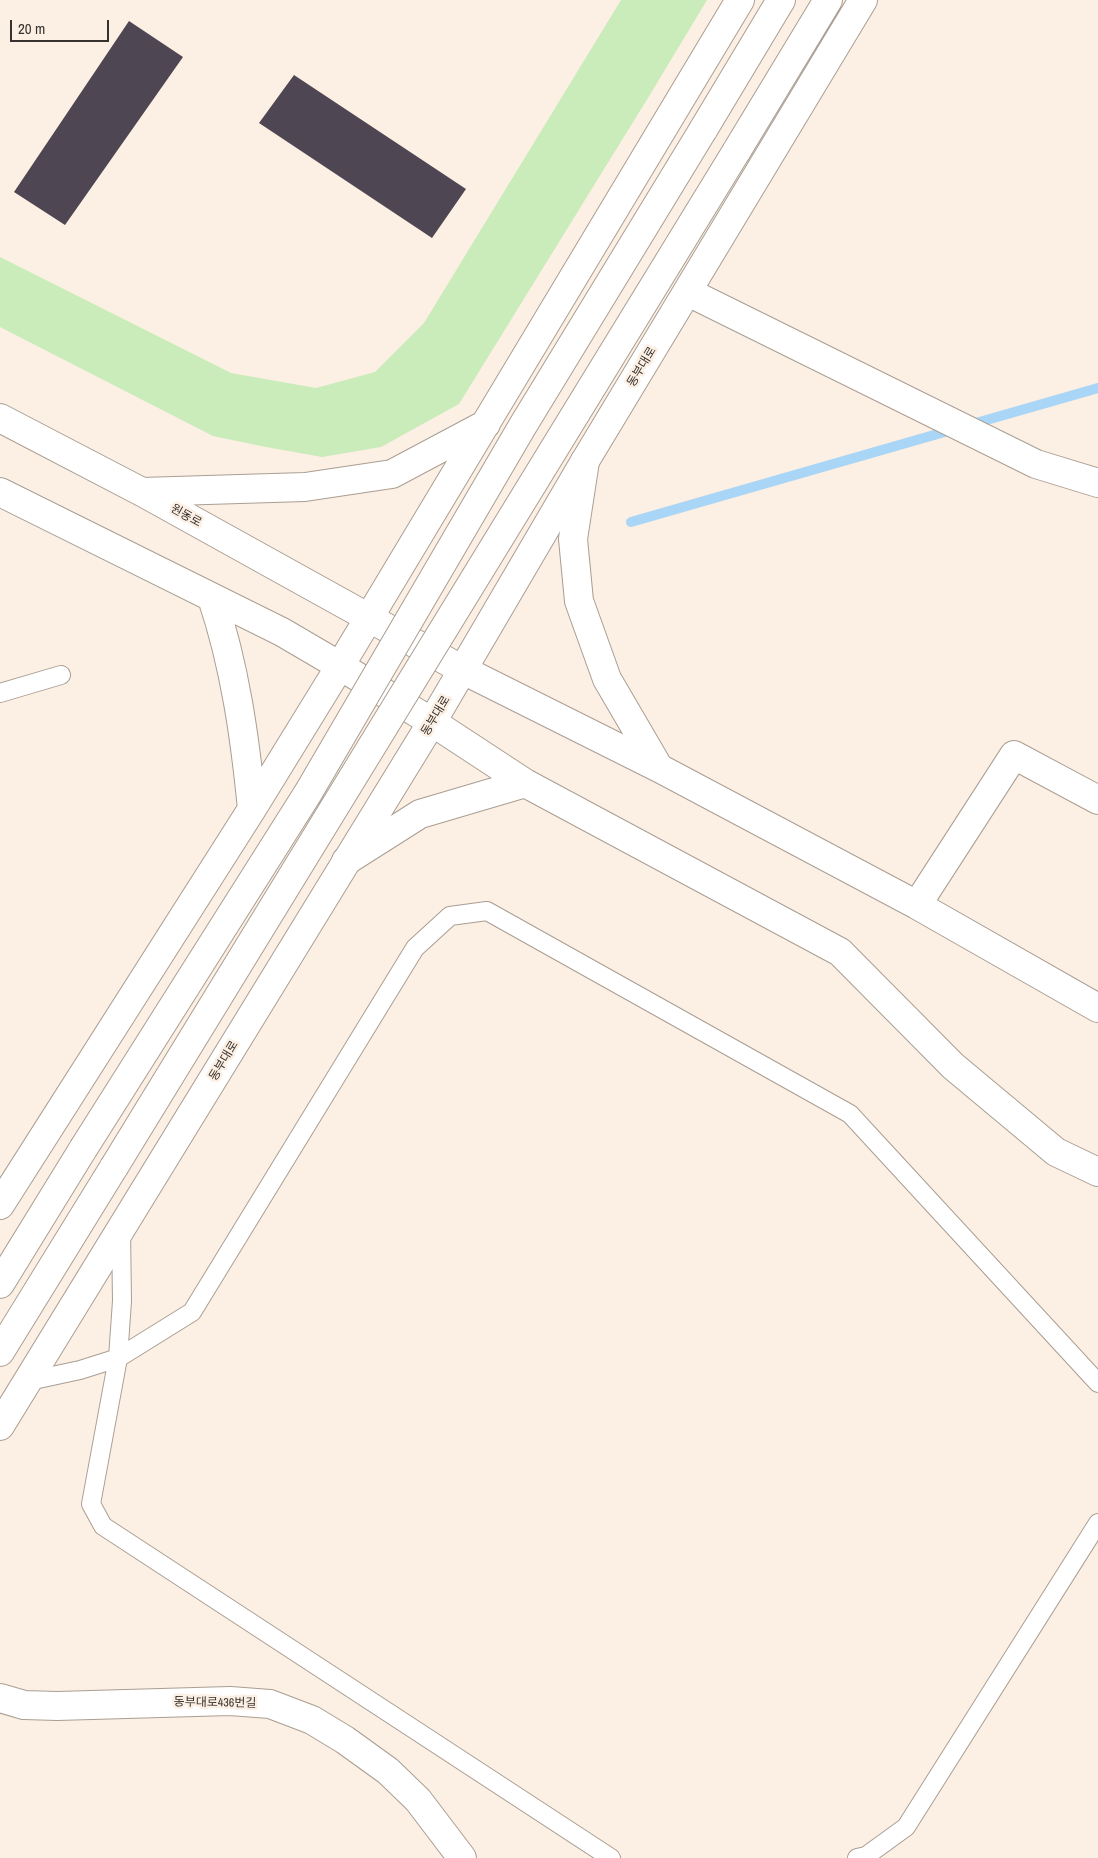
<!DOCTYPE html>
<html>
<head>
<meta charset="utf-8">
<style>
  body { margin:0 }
  #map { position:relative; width:1098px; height:1858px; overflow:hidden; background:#fcefe3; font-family:"Archivo Narrow",sans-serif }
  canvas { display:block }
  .scale { position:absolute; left:10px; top:20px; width:99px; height:22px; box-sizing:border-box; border:2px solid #37322e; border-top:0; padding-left:6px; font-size:15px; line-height:18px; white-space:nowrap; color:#37322e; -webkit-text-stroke:4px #fcefe3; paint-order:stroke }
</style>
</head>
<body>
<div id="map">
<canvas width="1098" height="1858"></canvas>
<div class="scale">20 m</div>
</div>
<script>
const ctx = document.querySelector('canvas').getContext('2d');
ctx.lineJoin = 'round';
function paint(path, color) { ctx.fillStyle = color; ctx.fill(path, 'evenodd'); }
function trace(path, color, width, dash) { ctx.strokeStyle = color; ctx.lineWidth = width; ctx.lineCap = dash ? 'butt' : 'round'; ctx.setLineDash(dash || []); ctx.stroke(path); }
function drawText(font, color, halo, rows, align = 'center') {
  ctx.font = font + ' "Archivo Narrow","Noto Sans KR",sans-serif'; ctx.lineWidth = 5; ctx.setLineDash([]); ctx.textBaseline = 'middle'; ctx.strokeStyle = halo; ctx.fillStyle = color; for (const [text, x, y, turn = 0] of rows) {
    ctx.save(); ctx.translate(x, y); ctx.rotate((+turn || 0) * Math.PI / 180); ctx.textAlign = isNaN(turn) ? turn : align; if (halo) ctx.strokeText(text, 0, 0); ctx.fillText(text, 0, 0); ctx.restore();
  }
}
const green = new Path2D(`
  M621 0H707L651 93 459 404 381 447 322 457 266 447 213 436 0 327V257L231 373 316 388 375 372 424 323Z`);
const stream = new Path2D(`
  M969 425 1098 388
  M631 522 955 429`);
const building = new Path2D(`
  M129 21 183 57 65 225 14 192Z
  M294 75 466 189 432 238 259 123Z`);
const lane = new Path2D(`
  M0 693 61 675
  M121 1231 122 1301 118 1358 91 1504 103 1526 611 1858
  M29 1381 80 1370 118 1358 192 1312 415 948 450 916 487 911 850 1114 1098 1383
  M857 1858 866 1856 906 1827 1098 1523`);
const street = new Path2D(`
  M688 292 1036 464 1098 483`);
const secondary = new Path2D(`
  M703 130 781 0
  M736 152 828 0
  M0 418 142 492 463 670
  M0 492 282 632 340 666 432 722
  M142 492 305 487 392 474 486 424
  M212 598C235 666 245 738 252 809
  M0 1205 252 809 340 666 740 0
  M0 1284 83 1149
  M0 1352 114 1167
  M0 1426 432 722 585 461 863 0
  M0 1698 24 1705 57 1706 230 1701 270 1704 312 1720 345 1740 388 1771 418 1800 462 1858`);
const highway = new Path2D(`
  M585 461 573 539 579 601 607 679 659 768
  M463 670 659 768 917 905 1098 1008
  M432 722 525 783 840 952 953 1066 1056 1152 1098 1172
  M346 861 420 814 525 783
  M917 905 1014 755 1098 800`);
const secondaryBridge = new Path2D(`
  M83 1149 308 793 522 427 703 130
  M114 1167 736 152`);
const streetNames = [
  ["동부대로",642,367,-59],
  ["원동로",186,516,29],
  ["동부대로",436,716,-59],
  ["동부대로",224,1061,-59],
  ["동부대로436번길",215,1703,1]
];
paint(green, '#c9ecba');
trace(stream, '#a9d5f7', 10);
paint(building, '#4e4753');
trace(lane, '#aa9e93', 20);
trace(street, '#aa9e93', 30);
trace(secondary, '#aa9e93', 30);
trace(highway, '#aa9e93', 30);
trace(lane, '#fff', 18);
trace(street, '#fff', 28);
trace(secondary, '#fff', 28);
trace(highway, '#fff', 28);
trace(secondaryBridge, '#aa9e93', 30, []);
trace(secondaryBridge, '#fff', 28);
drawText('12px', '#37322e', '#fcefe3', streetNames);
</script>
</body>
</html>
